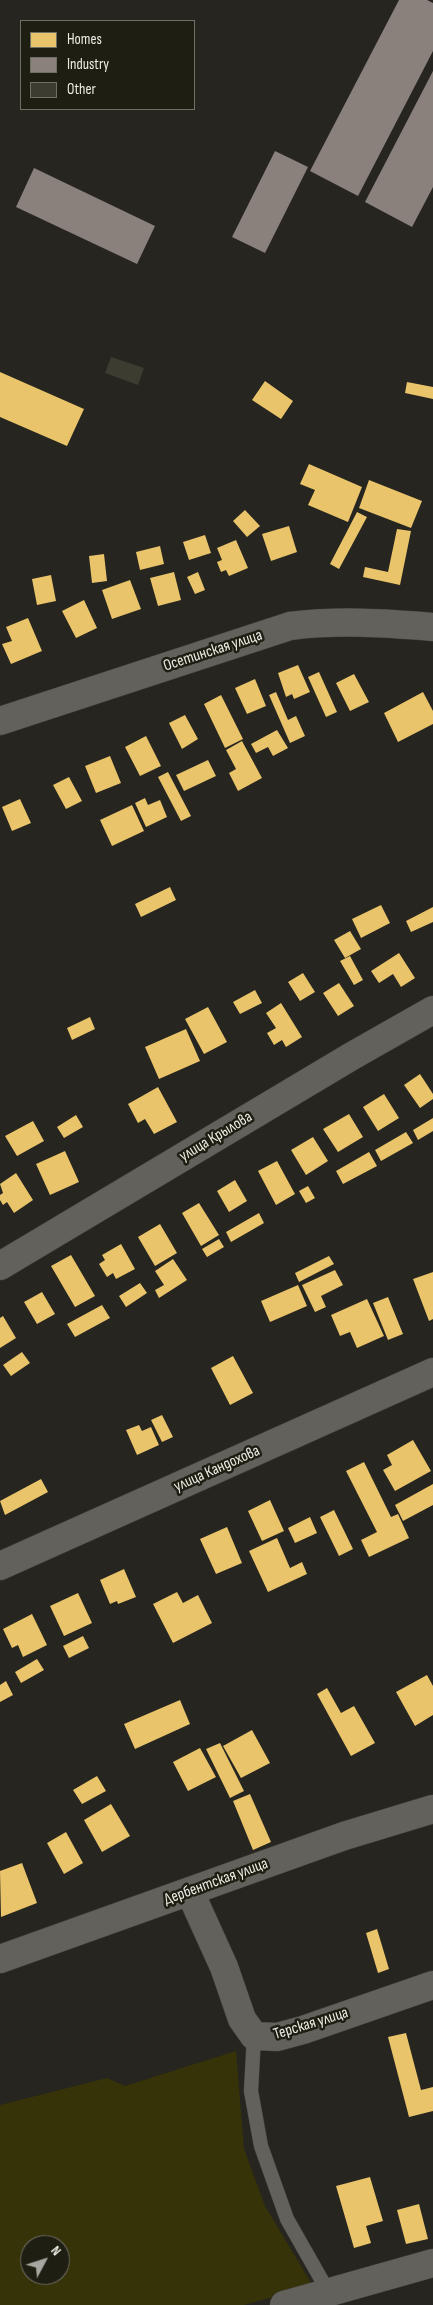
<!DOCTYPE html>
<html>
<head>
<meta charset="utf-8">
<style>
  body { margin:0 }
  #map { position:relative; width:433px; height:2305px; overflow:hidden; background:#26251f; font-family:"Sofia Sans Condensed",sans-serif }
  canvas { display:block }
  .legend { position:absolute; left:20px; top:20px; width:175px; height:90px; box-sizing:border-box; background:#1f1e13; border:1px solid #717067; margin:0; padding:6px 9px; list-style:none; font-size:15px; color:#edece5 }
  .legend li { display:flex; align-items:center; gap:10px; height:25px }
  .legend b { width:25px; border:1px solid #717067 }
  .north { position:absolute; left:20px; top:2235px; width:50px; height:50px; box-sizing:border-box; background:#1f1e13; border:1px solid #717067; border-radius:50%; rotate:50deg; font-size:14px; font-weight:700; line-height:20px; text-align:center; color:#edece5 }
  .north::after { content:''; display:block; margin:auto; width:18px; height:22px; background:#a7a6a0; clip-path:polygon(50% 0,100% 100%,50% 72%,0 100%) }
</style>
</head>
<body>
<div id="map">
<canvas width="433" height="2305"></canvas>
<ul class="legend">
<li><b style="height:14px;background:#e9c46a"></b>Homes</li>
<li><b style="height:14px;background:#8a817c"></b>Industry</li>
<li><b style="height:14px;background:#3d3c30"></b>Other</li>
</ul>
<div class="north">N</div>
</div>
<script>
const ctx = document.querySelector('canvas').getContext('2d');
ctx.lineJoin = 'round';
function paint(path, color) { ctx.fillStyle = color; ctx.fill(path, 'evenodd'); }
function trace(path, color, width, dash) { ctx.strokeStyle = color; ctx.lineWidth = width; ctx.lineCap = dash ? 'butt' : 'round'; ctx.setLineDash(dash || []); ctx.stroke(path); }
function drawText(font, color, halo, rows, align = 'center') {
  ctx.font = font + ' "Sofia Sans Condensed",sans-serif'; ctx.lineWidth = 5; ctx.setLineDash([]); ctx.textBaseline = 'middle'; ctx.strokeStyle = halo; ctx.fillStyle = color; for (const [text, x, y, turn = 0] of rows) {
    ctx.save(); ctx.translate(x, y); ctx.rotate((+turn || 0) * Math.PI / 180); ctx.textAlign = isNaN(turn) ? turn : align; if (halo) ctx.strokeText(text, 0, 0); ctx.fillText(text, 0, 0); ctx.restore();
  }
}
const green = new Path2D(`
  M236 2051 244 2149 265 2206 313 2286 244 2305H0V2105L107 2078 125 2086ZM30 2245H60V2275H30Z`);
const homes = new Path2D(`
  M0 372 84 409 67 446 0 417Z
  M265 381 293 401 281 419 252 400Z
  M407 382 433 387V399L405 393Z
  M309 464 362 487 348 522 308 505 315 490 300 484Z
  M369 480 422 501 411 528 359 508Z
  M245 510 260 526 247 537 233 521Z
  M357 512 367 517 339 569 330 564Z
  M289 526 297 552 271 561 262 534Z
  M397 529 411 531 400 585 363 577 365 567 388 572Z
  M205 535 211 553 189 560 183 542Z
  M236 540 248 568 229 576 226 570 221 572 217 562 222 560 217 548Z
  M160 546 164 564 140 570 136 552Z
  M104 554 107 581 92 583 89 556Z
  M174 572 181 600 158 606 150 578Z
  M198 572 205 590 195 594 187 577Z
  M51 575 56 601 37 605 32 579Z
  M130 580 141 609 112 619 102 590Z
  M84 600 97 628 76 638 62 611Z
  M28 618 42 651 11 664 2 644 12 641 6 627Z
  M298 665 310 692 294 699 292 694 286 697 278 673Z
  M319 672 337 712 326 717 308 677Z
  M354 674 369 702 350 711 336 683Z
  M255 679 266 706 247 714 235 688Z
  M276 692 288 720 296 716 305 736 290 743 269 695Z
  M423 692 433 711V724L398 742 384 713Z
  M221 695 243 739 225 748 204 704Z
  M185 715 198 739 182 749 169 723Z
  M277 730 288 748 273 756 268 747 256 753 251 744Z
  M146 736 161 766 140 776 125 747Z
  M242 741 262 778 238 791 229 773 236 769 226 750Z
  M110 756 121 783 96 793 85 766Z
  M208 760 216 776 184 791 176 775Z
  M168 772 191 816 181 821 158 777Z
  M69 777 82 801 66 809 53 785Z
  M145 798 148 805 160 800 167 817 146 827 135 803Z
  M20 799 31 823 12 831 2 807Z
  M132 805 144 831 112 846 100 820Z
  M170 887 176 900 141 917 135 904Z
  M381 905 390 923 361 938 352 919Z
  M433 907V922L411 932 406 921Z
  M350 931 361 949 345 958 334 940Z
  M399 953 415 978 401 987 393 974 379 983 371 971Z
  M350 956 363 980 354 985 340 961Z
  M303 973 315 992 300 1001 288 982Z
  M339 983 354 1006 338 1016 323 993Z
  M255 990 262 1003 240 1014 233 1002Z
  M281 1003 302 1037 286 1047 282 1040 274 1045 267 1033 276 1028 266 1013Z
  M208 1007 227 1042 204 1054 185 1019Z
  M90 1017 95 1029 72 1040 67 1028Z
  M186 1029 200 1061 159 1079 145 1047Z
  M420 1074 433 1094V1099L420 1108 404 1085Z
  M158 1087 177 1122 154 1134 145 1119 138 1123 128 1104Z
  M384 1094 399 1118 378 1131 363 1107Z
  M349 1114 363 1137 338 1152 323 1129Z
  M76 1115 83 1127 64 1138 57 1127Z
  M433 1118V1131L418 1140 413 1130Z
  M33 1121 44 1141 17 1156 5 1136Z
  M406 1132 413 1143 381 1161 375 1150Z
  M313 1137 328 1161 306 1175 291 1150Z
  M65 1151 79 1182 50 1195 36 1164Z
  M369 1152 377 1166 343 1184 336 1171Z
  M277 1161 295 1194 276 1205 258 1171Z
  M16 1173 33 1200 14 1213 7 1202 3 1205 0 1200V1195L3 1193 0 1184Z
  M235 1180 247 1201 229 1212 217 1191Z
  M308 1186 315 1198 306 1203 299 1191Z
  M199 1203 219 1235 201 1246 182 1213Z
  M259 1213 264 1223 231 1242 226 1232Z
  M160 1224 177 1253 155 1266 138 1237Z
  M219 1239 224 1247 207 1257 202 1249Z
  M121 1244 135 1269 116 1279 113 1273 107 1277 99 1264 105 1260 102 1255Z
  M71 1255 95 1296 75 1307 51 1266Z
  M329 1256 334 1264 299 1282 295 1273Z
  M173 1259 187 1280 159 1298 155 1290 164 1285 155 1271Z
  M335 1270 343 1285 321 1296 326 1307 315 1312 302 1285Z
  M433 1272V1319L429 1321 413 1279Z
  M140 1283 147 1293 126 1307 119 1296Z
  M298 1285 307 1306 270 1322 261 1301Z
  M42 1292 55 1314 37 1324 24 1302Z
  M388 1297 403 1334 388 1340 373 1303Z
  M367 1299 384 1336 357 1348 350 1332 340 1336 331 1315Z
  M102 1305 110 1318 75 1337 67 1324Z
  M3 1316 16 1338 0 1348V1318Z
  M22 1352 30 1363 11 1376 3 1365Z
  M233 1356 253 1393 230 1405 211 1368Z
  M162 1415 173 1437 162 1442 151 1420Z
  M139 1425 142 1431 151 1427 159 1445 137 1455 126 1430Z
  M413 1440 431 1471 395 1491 383 1470 392 1465 387 1455Z
  M364 1462 391 1517 398 1514 409 1538 369 1557 361 1540 377 1532 346 1471Z
  M41 1479 48 1492 5 1515 0 1501Z
  M433 1484V1505L403 1521 395 1505Z
  M270 1500 284 1531 262 1541 248 1511Z
  M334 1510 353 1549 339 1556 320 1517Z
  M310 1517 317 1533 295 1543 288 1528Z
  M227 1527 242 1563 216 1574 200 1539Z
  M277 1538 290 1568 302 1562 307 1574 268 1592 249 1551Z
  M124 1569 136 1597 118 1604 117 1601 110 1604 100 1580Z
  M177 1592 183 1603 198 1595 212 1623 173 1643 153 1604Z
  M78 1593 92 1623 64 1636 50 1606Z
  M32 1614 47 1645 23 1657 18 1645 12 1648 3 1629Z
  M83 1636 89 1648 69 1658 63 1646Z
  M37 1659 44 1670 21 1683 15 1672Z
  M427 1675 433 1686V1715L415 1726 396 1692Z
  M6 1681 13 1695 0 1702V1685Z
  M327 1688 341 1713 354 1706 375 1743 351 1756 317 1694Z
  M180 1700 190 1724 135 1749 124 1724Z
  M252 1730 270 1763 241 1778 223 1746Z
  M220 1743 244 1791 230 1798 206 1749Z
  M200 1748 216 1777 188 1791 173 1762Z
  M97 1776 106 1791 82 1804 73 1790Z
  M250 1794 271 1842 253 1850 233 1801Z
  M111 1804 130 1836 102 1852 84 1820Z
  M66 1832 83 1863 64 1874 47 1843Z
  M22 1863 37 1903 1 1917 0 1871Z
  M377 1929 389 1969 378 1973 366 1933Z
  M406 2033 421 2090 433 2087V2111L409 2117 388 2037Z
  M370 2177 383 2221 366 2226 371 2243 354 2248 336 2186Z
  M419 2204 428 2239 406 2244 397 2210Z`);
const industry = new Path2D(`
  M399 0H427L433 3V51L358 196 310 171Z
  M433 71V187L412 227 365 202Z
  M275 151 308 167 265 253 232 237Z
  M34 168 155 226 137 264 16 207Z`);
const building = new Path2D(`
  M111 357 144 368 138 385 105 373Z`);
const service = new Path2D(`
  M254 2036 251 2091 261 2146 287 2219 329 2293`);
const minor = new Path2D(`
  M0 721 290 626C338 620 385 623 433 627
  M0 1266 352 1056 433 1010
  M0 1566 433 1372
  M190 1892 224 1967 242 2019 254 2036 277 2037 303 2030 433 1985
  M0 1959 344 1836 433 1809
  M284 2305 433 2263`);
const streetNames = [
  ["Осетинская улица",213,651,-18],
  ["улица Крылова",216,1137,-31],
  ["улица Кандохова",217,1469,-24],
  ["Дербентская улица",216,1882,-20],
  ["Терская улица",311,2024,-17]
];
paint(green, '#363309');
paint(homes, '#e9c46a');
paint(industry, '#8a817c');
paint(building, '#3d3c30');
trace(service, '#43423d', 15);
trace(minor, '#43423d', 29);
trace(service, '#62615c', 14);
trace(minor, '#62615c', 28);
drawText('16px', '#edece5', '#1f1e13', streetNames);
</script>
</body>
</html>
